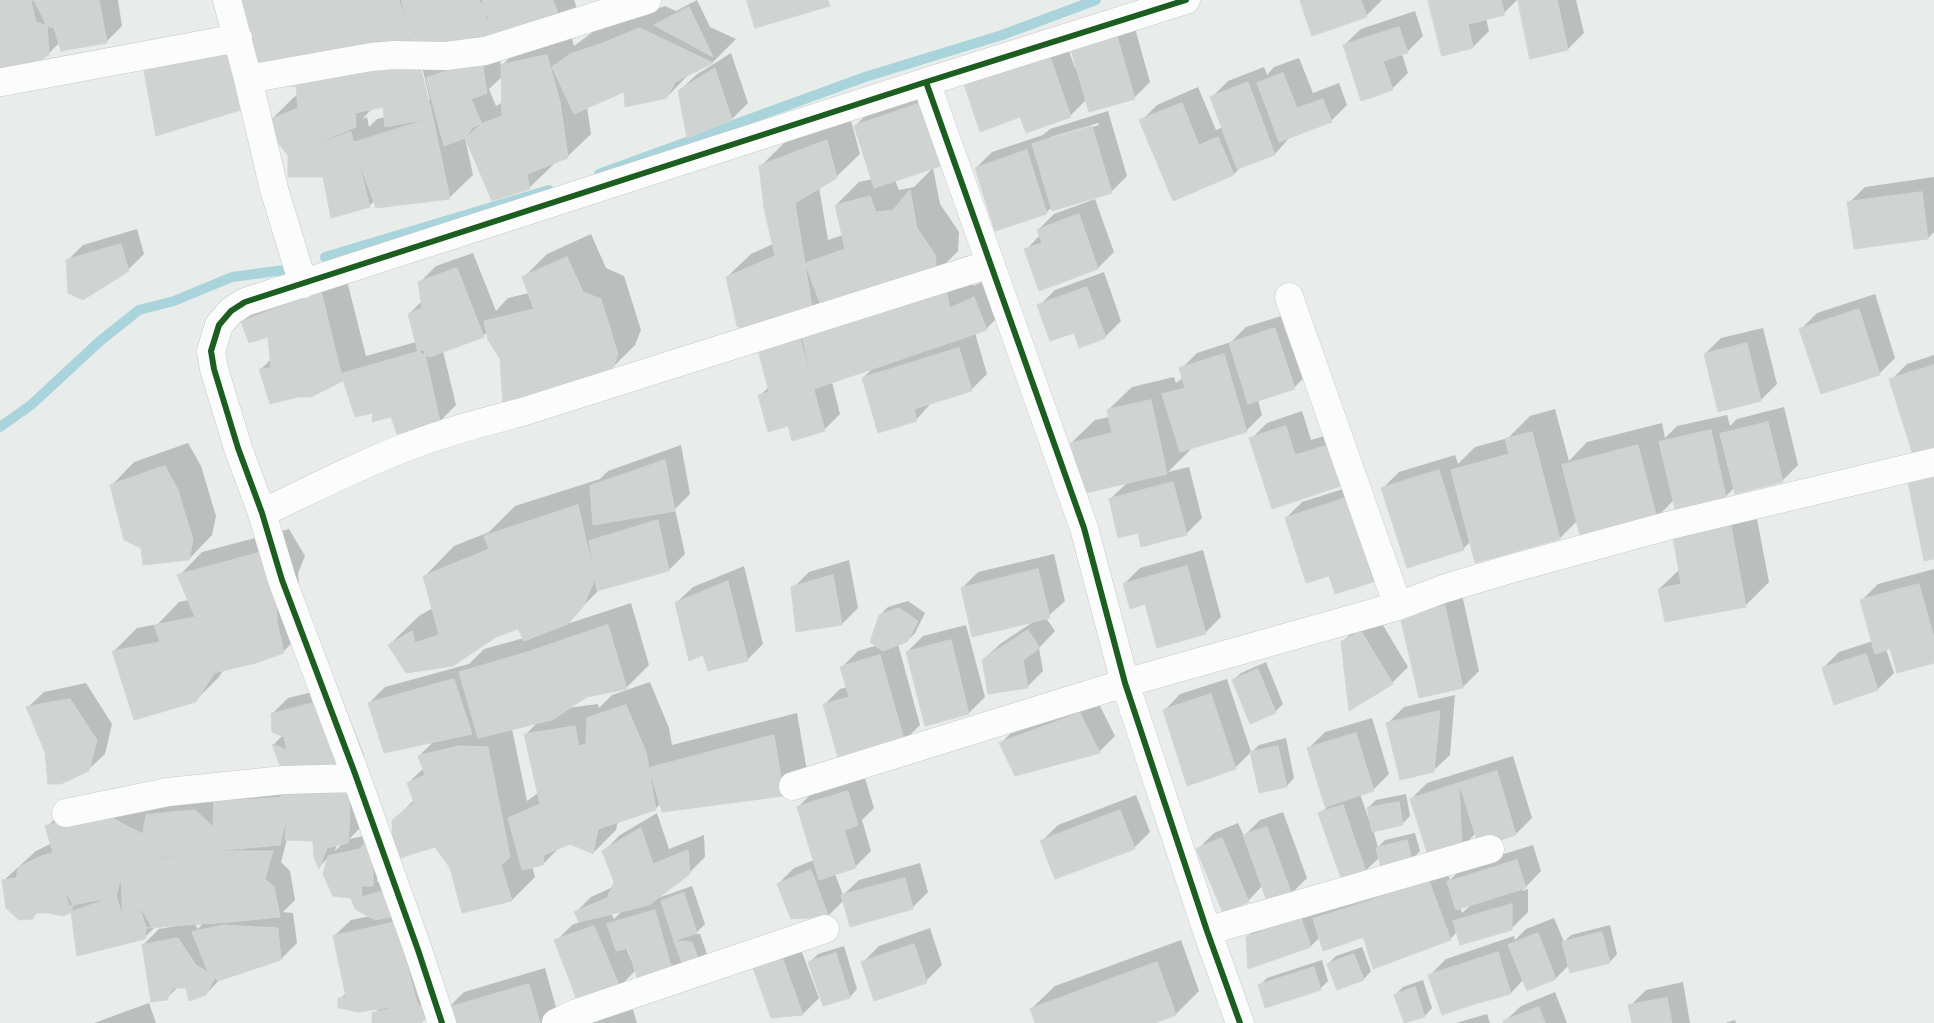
<!DOCTYPE html>
<html>
<head>
<meta charset="utf-8">
<style>
  body { margin:0 }
  canvas { display:block; background:#e8edeb }
</style>
</head>
<body>
<canvas width="1934" height="1023"></canvas>
<script>
const ctx = document.querySelector('canvas').getContext('2d');
ctx.lineJoin = 'round';
function paint(path, color) { ctx.fillStyle = color; ctx.fill(path, 'evenodd'); }
function trace(path, color, width, dash) { ctx.strokeStyle = color; ctx.lineWidth = width; ctx.lineCap = dash ? 'butt' : 'round'; ctx.setLineDash(dash || []); ctx.stroke(path); }
const shadow = new Path2D(`
  M0 0H118L122 26 106 42H60L48 54Z
  M243 0H574L582 23 571 34 574 46 594 31 625 21 665 6 676 11 697 0 710 27 736 39 713 62 690 73 667 97 625 90 587 107 591 134 567 157 552 163 553 165 529 188 465 138 473 175 449 198 374 201 369 206 324 175 290 176 289 154 271 120 294 97 298 95 297 85ZM497 38 523 45 501 66ZM418 50 430 100H428L416 51ZM503 76V102L496 106 489 89ZM384 106 385 117 377 119 369 127 367 117 362 119 373 108Z
  M1301 0H1382L1366 16Z
  M1430 0H1517L1504 13 1486 18 1489 31 1473 47 1443 54Z
  M1519 0H1576L1584 33 1568 49Z
  M1415 11 1423 36 1407 52 1402 54 1408 73 1392 89 1344 45 1361 29Z
  M1133 21 1150 82 1134 98 1087 99 1070 116 1021 115 981 69 1065 39 1075 68Z
  M731 53 748 103 732 119 679 91 696 75Z
  M1299 58 1313 93 1339 83 1347 105 1331 121 1290 137 1275 154 1242 166 1234 174 1141 121 1157 105 1198 87 1216 130 1223 127 1212 97 1228 81 1264 67 1267 75 1274 67Z
  M937 88 941 165 895 180 899 190 914 187 933 168 940 204 959 232 958 251 946 263 967 256 973 286 997 275 1010 305 986 329 975 333 987 374 971 390 932 402 916 420 863 378 874 367 832 382 840 414 824 430 789 424 759 396 769 387 812 312 727 277 751 254 773 244 761 166 784 143 850 117 860 154 836 177 819 187 828 240 843 235 836 205 859 182 873 179 855 126 871 110Z
  M1108 111 1127 176 1111 192 1052 207 1046 213 976 168 992 152 1043 135 1050 129ZM1098 123 1099 125 1051 140V137Z
  M1934 177V232L1928 238 1849 203 1865 187Z
  M1095 199 1114 252 1098 268 1040 289 1026 250 1040 235 1038 230 1054 214Z
  M137 229 144 254 128 270 67 261 83 245Z
  M591 234 606 268 624 276 641 330 635 345 611 369 501 359 487 332 483 336 443 351 456 405 440 421 391 415 374 411 344 379 343 380 260 370 271 359 270 336 242 322 266 299 344 269 366 356 416 342 409 314 422 301 420 282 436 266 473 253 496 311 508 298 529 293 524 277 547 254Z
  M1104 272 1121 321 1105 337 1075 332 1039 306 1055 290Z
  M1875 294 1895 358 1879 374 1801 329 1817 313Z
  M1291 313 1310 371 1294 388 1258 400 1262 415 1246 431 1190 448V450L1168 472 1189 467 1202 518 1186 534 1138 532 1110 499 1127 483 1071 443 1095 420 1109 417 1108 410 1132 387 1174 377 1176 383 1183 378 1181 369 1197 353 1231 342 1246 327Z
  M1763 328 1777 384 1761 400 1705 354 1721 338Z
  M1934 355V447L1891 380 1907 364Z
  M1784 407 1798 465 1782 481 1735 487 1726 496 1674 500 1657 517 1578 520 1560 538 1471 541 1463 549 1383 488 1399 472 1455 455 1458 464 1475 447 1508 438 1530 416 1555 409 1569 461 1587 442 1662 423 1665 438 1677 426 1727 415 1730 426 1737 419Z
  M1302 411 1311 440 1344 430 1357 469 1341 485 1251 439 1267 423Z
  M188 443 201 466 216 516 212 535 189 559 143 547 111 486 134 462Z
  M681 445 690 494 675 509 685 554 669 570 601 588 564 625 631 603 649 665 626 688 586 696 568 708 598 704 599 708 612 695 650 682 669 728 672 745 797 713 807 771 783 794 660 804 655 809 618 821 616 830 593 853 570 843 560 847 543 864 532 866 535 877 512 900 451 867 436 846 394 820 414 800 408 783 424 768 419 756 435 740 369 703 385 687 469 664 484 649 524 638 519 628 495 636 389 645 419 616 433 608 425 576 454 546 489 532 515 506 600 479 608 471ZM537 723 525 735 538 793 527 801 512 729Z
  M1362 483 1389 565 1373 581 1336 593 1330 574 1286 518 1302 502Z
  M1754 503 1769 582 1746 605 1659 589 1680 569 1697 514Z
  M289 529 305 556 298 573 300 598 306 628 283 652 224 669 219 677 195 701 114 651 137 628 158 624 179 602 189 600 179 576 202 552Z
  M1203 550 1221 617 1205 633 1124 584 1140 568Z
  M1054 554 1065 601 1046 618 1055 631 1039 648 1043 671 1027 687 983 660 1000 644 1036 620 962 588 978 572Z
  M849 560 858 608 842 624 793 588 809 572Z
  M744 566 763 644 747 660 703 653 676 603 693 587Z
  M1934 569V662L1890 648 1886 649 1894 673 1878 689 1823 668 1839 652 1873 641 1862 600 1878 584Z
  M1461 590 1479 671 1463 687 1420 697 1401 616Z
  M908 601 925 613 915 633 907 641 898 644 920 725 904 741 824 705 840 689 847 687 842 667 858 651 878 645 880 615 888 607Z
  M1377 615 1408 667 1392 683 1342 642 1359 626Z
  M966 625 985 697 969 713 926 724 907 652 923 636Z
  M1266 662 1283 704 1275 712 1233 680 1241 673Z
  M1227 679 1251 752 1235 768 1164 711 1180 694Z
  M86 683 112 724 105 754 88 770 47 752 28 707 44 692Z
  M337 686 364 755 348 771 283 770 273 745 283 735 272 714 288 698Z
  M1455 695 1450 755 1433 771 1388 723 1404 707Z
  M1096 698 1115 736 1099 752 1000 744 1016 728Z
  M1372 718 1389 774 1373 790 1360 794 1369 820H1371L1368 808 1376 800 1406 794 1410 816 1402 824 1373 830 1378 847 1385 840 1415 833 1420 851 1412 859 1380 857 1365 871 1320 814 1327 807 1309 748 1325 732Z
  M1286 738 1294 778 1287 786 1251 753 1259 745Z
  M1513 756 1532 818 1516 834 1480 846 1476 833 1462 847 1411 799 1427 783Z
  M366 772 363 825 349 839 374 834 388 868 377 879V882L402 874 433 987 419 1023H373V1014L380 1008 340 999 347 992 334 936 351 920 370 916 352 897 329 857 319 867 315 840 287 839 281 862 290 871 295 900 283 912 293 913 297 943 281 959 221 978 206 994 187 987 179 986 166 999 143 945 159 929 176 926V924L156 926 145 937 78 955 72 910 38 912 32 918 3 881 36 851 52 843 47 827 70 803ZM343 843 335 851 337 844ZM204 922 198 929 194 923Z
  M864 775 874 808 862 820 871 851 855 867 835 874 843 895 859 880 920 863 928 892 912 908 844 900 829 915 792 918 778 884 794 868 814 860 798 807 814 791Z
  M1136 795 1150 832 1134 848 1042 841 1058 825Z
  M1283 812 1307 878 1291 894 1262 886 1248 901 1198 849 1214 833 1238 823 1244 836 1260 820Z
  M657 813 669 849 704 835 705 857 689 873 655 899 692 886 705 924 695 934H700L708 957 683 961 673 972 636 970 620 986 556 941 572 925 580 922 575 913 591 897 613 887 616 882 604 851 620 835ZM623 910 614 919 611 913ZM629 946 633 959 631 960 626 947Z
  M1533 845 1541 871 1522 891 1528 889V912L1512 928 1457 932 1450 939 1364 936 1320 937 1311 946 1247 937 1263 921 1317 903 1321 913 1330 904 1445 866 1450 880 1465 866ZM1472 904 1462 913 1460 907Z
  M1554 918 1564 942 1571 935 1610 925 1617 954 1610 962 1569 965 1556 978 1523 980 1511 993 1443 1013 1430 975 1446 959 1514 936 1515 940 1526 929Z
  M930 928 942 965 926 981 863 962 879 946Z
  M797 939 819 998 803 1014 772 1017 753 965Z
  M1181 940 1199 991 1176 1014 1152 1023H1036L1031 1009 1055 986Z
  M844 946 857 989 850 997 824 1005 810 962 818 954Z
  M1362 947 1371 971 1364 979 1338 989 1328 964 1336 956Z
  M1322 960 1328 981 1321 988 1266 1006 1259 986 1267 978Z
  M545 968 557 1011 545 1023H453L448 1008 464 992Z
  M1423 980 1432 1008 1425 1016 1405 1023 1395 995 1403 987Z
  M1683 982 1690 1023H1633L1630 1006 1646 990Z
  M1555 992 1567 1023H1505L1504 1022 1521 1006Z
  M630 1000 637 1023H576Z
  M149 1003 156 1023H94Z
  M1487 1014 1490 1023H1456Z
  M1735 1020 1736 1023H1725Z`);
const stream = new Path2D(`
  M599 174 865 77 1002 35 1096 0
  M325 257 549 190
  M0 427 31 405 100 341 139 310 174 301 232 277 284 270`);
const building = new Path2D(`
  M0 0H34L47 26 49 55 22 71 0 72Z
  M31 0H99L107 43 61 51 54 28 36 22Z
  M242 0H275L244 9Z
  M275 0H318L334 57 296 86H260L244 9Z
  M318 0H399L412 50 334 57Z
  M402 0H479L485 9 495 36 491 52 409 46Z
  M483 0H553L567 40 502 50 486 17Z
  M747 0H828L830 6 755 28Z
  M1300 0H1361L1367 17 1312 36Z
  M1428 0H1501L1505 15 1468 24 1473 48 1442 56Z
  M1518 0H1557L1568 50 1530 59Z
  M689 7 713 57 654 25Z
  M1399 27 1408 53 1383 61 1393 90 1361 101 1343 45Z
  M640 28 713 63 675 82 667 98 625 107 624 92 574 114 552 67 570 54 600 44Z
  M1117 36 1135 99 1089 112 1071 50Z
  M232 46 241 110 188 126 173 58Z
  M417 53 433 118 385 127 383 107 355 113 356 127 288 155 273 137 269 120 298 108 296 86 328 62Z
  M1049 54 1071 117 1026 133 1020 117 980 132 964 84Z
  M547 55 560 102 568 158 527 174 530 189 492 201 465 138 473 127 502 116 501 65Z
  M173 58 188 126 156 136 143 66Z
  M482 60 487 93 471 99 482 124 465 138 444 146 426 78Z
  M715 68 732 120 687 138 678 91Z
  M1283 73 1297 108 1323 99 1332 122 1279 142 1257 83Z
  M1248 82 1275 155 1237 169 1210 97Z
  M921 103 941 166 874 188 854 126Z
  M1182 103 1199 145 1218 137 1234 175 1173 201 1139 120Z
  M433 118 450 199 376 208 352 143Z
  M1092 126 1112 193 1052 211 1032 144Z
  M351 132 370 207 331 218 323 177H288V155Z
  M827 140 837 178 795 203 813 313 760 337 737 326 726 277 775 256 764 208 759 166Z
  M1027 150 1047 214 995 231 975 168Z
  M910 190 917 228 936 256 935 276 822 308 805 263 845 249 835 205 870 196 876 212 893 210Z
  M1922 192 1928 239 1854 249 1847 202Z
  M1079 214 1098 269 1039 291 1024 249 1042 243 1037 230Z
  M121 244 129 271 83 300 68 293 66 260Z
  M567 257 583 292 601 299 618 354 612 370 503 407 500 359 488 340 484 321 534 309 522 277Z
  M457 268 484 337 430 357 418 352 408 314 422 308 418 282Z
  M944 279 950 308 974 297 987 330 814 389 801 331Z
  M1087 287 1106 338 1079 348 1074 333 1050 341 1037 305Z
  M321 291 343 381 311 397H298L270 404 259 369 271 368 268 337 249 343 241 322Z
  M1859 309 1880 375 1821 394 1799 329Z
  M1275 328 1295 389 1248 404 1229 343Z
  M800 338 825 431 792 441 788 426 768 432 758 395 769 392 758 350Z
  M1747 343 1761 401 1718 412 1704 354Z
  M959 348 972 391 914 409 917 421 878 433 862 378Z
  M424 350 440 422 397 434 391 417 372 422 373 413 355 417 341 374Z
  M1224 354 1247 432 1180 452 1162 394 1185 388 1179 368Z
  M1934 365V448L1913 455 1889 379Z
  M1151 400 1167 474 1081 494 1070 443 1112 433 1107 410Z
  M1768 422 1783 482 1735 494 1720 434Z
  M1286 426 1295 455 1328 445 1341 486 1272 509 1249 438Z
  M1711 430 1726 497 1675 509 1659 442Z
  M1532 432 1560 539 1475 563 1451 470 1509 454 1505 439Z
  M1638 445 1657 519 1581 539 1562 465Z
  M665 460 675 511 593 525 590 486Z
  M165 466 178 490 193 540 189 560 143 565 141 548 124 540 110 485Z
  M1439 470 1464 550 1407 568 1381 488Z
  M1934 471V559L1924 561 1907 477Z
  M1173 482 1187 535 1141 547 1138 533 1118 538 1109 499Z
  M1346 498 1373 582 1335 594 1329 576 1306 583 1285 518Z
  M578 505 595 579 583 607 568 624 524 641 518 629 496 637 453 666 406 673 388 645 412 631 415 643 439 635 423 576 489 549 484 536Z
  M658 520 669 571 597 591 589 541Z
  M1731 526 1746 607 1665 622 1658 589 1681 584 1673 537Z
  M266 551 276 598 277 622 284 653 256 663 214 673 196 702 134 720 112 651 160 642 154 625 195 617 177 575Z
  M1187 566 1206 634 1157 648 1145 604 1130 609 1123 584Z
  M1038 569 1050 618 972 637 961 588Z
  M833 575 842 625 796 632 791 587Z
  M728 581 748 661 708 671 703 655 689 661 675 603Z
  M1919 584 1934 638V663L1897 673 1890 649 1875 654 1860 600Z
  M1445 606 1463 688 1419 698 1400 616Z
  M899 608 918 621 907 642 883 651 870 642 879 615Z
  M608 625 627 689 587 697 552 720 478 738 459 672 524 653Z
  M1028 630 1040 648 1023 660 1028 688 988 694 982 660Z
  M1361 631 1393 684 1349 711 1341 642Z
  M951 640 969 714 925 726 906 652Z
  M1866 654 1878 690 1834 705 1822 668Z
  M880 655 905 743 839 761 823 704 849 697 840 667Z
  M1258 669 1276 713 1250 724 1232 680Z
  M454 679 472 734 384 753 368 703Z
  M1211 694 1236 769 1187 786 1163 710Z
  M70 699 97 740 89 771 61 784H48L45 752 26 707Z
  M321 701 348 773 282 771 272 744 287 750 284 737 272 732 271 714Z
  M626 705 646 752 656 810 598 829 593 854 570 844 544 855 543 865 522 870 508 818 540 804 524 734 575 726 579 746 586 744 587 718Z
  M1440 711 1434 772 1400 780 1386 723Z
  M1080 713 1100 753 1015 776 999 743Z
  M1356 733 1374 791 1325 807 1307 748Z
  M774 735 784 796 662 812 649 768Z
  M459 746 488 747 510 857 501 865 512 901 462 913 450 868 435 847 393 860 392 820 414 803 407 783 425 775 418 756Z
  M1278 746 1287 787 1259 793 1250 752Z
  M1497 771 1516 835 1479 847 1459 783Z
  M1459 783 1462 848 1429 859 1410 799Z
  M351 787 349 801 350 818 348 843 327 848 319 869 314 858 313 841 285 840 287 816 277 798 303 788 305 795Z
  M848 791 858 825 844 830 856 868 819 880 797 807Z
  M277 798 287 816 280 845 212 851 214 802Z
  M1399 802 1403 825 1372 832 1367 808Z
  M1343 805 1366 872 1342 881 1318 813Z
  M195 810 213 827 212 851 166 856 138 862 146 815Z
  M1120 810 1135 849 1055 879 1040 841Z
  M102 813 143 834 138 862 121 878 116 896 69 906 45 826Z
  M1267 827 1292 895 1268 904 1243 835Z
  M641 828 653 864 688 850 690 874 649 905 579 922 574 912 607 898 614 882 602 851Z
  M368 838 373 843V886H361L362 897 386 890 395 916 375 920 355 909 351 898 333 896 323 874 328 856 360 849Z
  M1222 838 1249 902 1223 913 1196 849Z
  M1407 840 1412 860 1381 868 1376 848Z
  M212 851H273L265 879 274 887 280 917 230 922Z
  M212 851 230 922 146 928 139 905 123 917 121 878 138 862Z
  M53 853 63 887 73 905 71 912 64 916 47 913H35L33 919 19 920 6 908 2 880 16 878 19 867 39 857Z
  M1517 860 1526 888 1456 910 1447 882Z
  M811 870 829 917 791 919 777 884Z
  M905 878 913 909 850 927 841 895Z
  M1429 881 1451 940 1373 969 1354 906Z
  M684 893 697 933 674 941 661 901Z
  M116 896 123 917 139 905 152 927 146 928 145 939 77 956 71 912Z
  M1512 904V930L1460 945 1453 921Z
  M1354 906 1364 937 1323 951 1313 919Z
  M655 910 673 973 639 984 628 948 616 951 607 924Z
  M1301 918 1311 947 1248 969 1246 937Z
  M396 922 417 1003 359 1012 338 1008V998L346 997 333 936Z
  M223 925 278 928 281 960 218 981 208 972 192 932Z
  M594 926 620 987 578 1003 554 940Z
  M1602 932 1610 963 1570 973 1562 942Z
  M1538 933 1556 979 1527 991 1508 945Z
  M178 938 196 965 215 977 206 995 189 1001 186 988H173L167 1000 151 1002 142 945Z
  M674 941 692 942 701 966 686 972Z
  M914 944 927 983 874 1001 861 962Z
  M1498 952 1511 994 1475 1004 1462 964Z
  M836 953 850 998 823 1006 808 962Z
  M781 954 803 1015 771 1018 752 965Z
  M1354 954 1364 980 1337 990 1327 964Z
  M1157 962 1176 1015 1155 1023H1035L1030 1009Z
  M1462 964 1475 1004 1442 1015 1428 975Z
  M1314 967 1321 990 1265 1008 1258 985Z
  M529 984 540 1023H451L447 1008Z
  M1415 987 1425 1017 1404 1023 1394 995Z
  M1667 998 1672 1023H1632L1628 1005Z
  M417 1003 430 1015 421 1023H372V1013Z
  M1539 1007 1545 1023H1504L1503 1021Z`);
const street = new Path2D(`
  M227 0 248 79 274 189 303 284
  M1186 0 926 82 1084 528 1125 683 1207 931 1240 1023
  M248 79 371 57 394 55 446 56 485 51 647 0
  M2 82 238 38
  M1289 297 1398 606
  M262 513C311 490 360 464 412 445 448 431 484 422 522 412L990 264
  M793 786 1125 683 1398 606 1446 588 1510 569 1667 526 1934 462
  M66 813 168 792 284 780 356 778
  M1207 931 1490 849
  M442 1023 418 950 354 771 282 580 262 513 238 448 214 369 211 351 219 325 231 311 245 302 926 82
  M556 1023 577 1013 825 929`);
const cycleway = new Path2D(`
  M1186 0 926 82 1084 528 1125 683 1207 931 1240 1023
  M442 1023 418 950 354 771 282 580 262 513 238 448 214 369 211 351 219 325 231 311 245 302 926 82`);
paint(shadow, '#0003');
trace(stream, '#a9d4db', 10);
paint(building, '#cfd4d2');
trace(building, '#d1d6d4', 1);
trace(street, '#c5cac8', 29);
trace(street, '#fcfcfc', 28);
trace(cycleway, '#1b5e20', 6);
</script>
</body>
</html>
